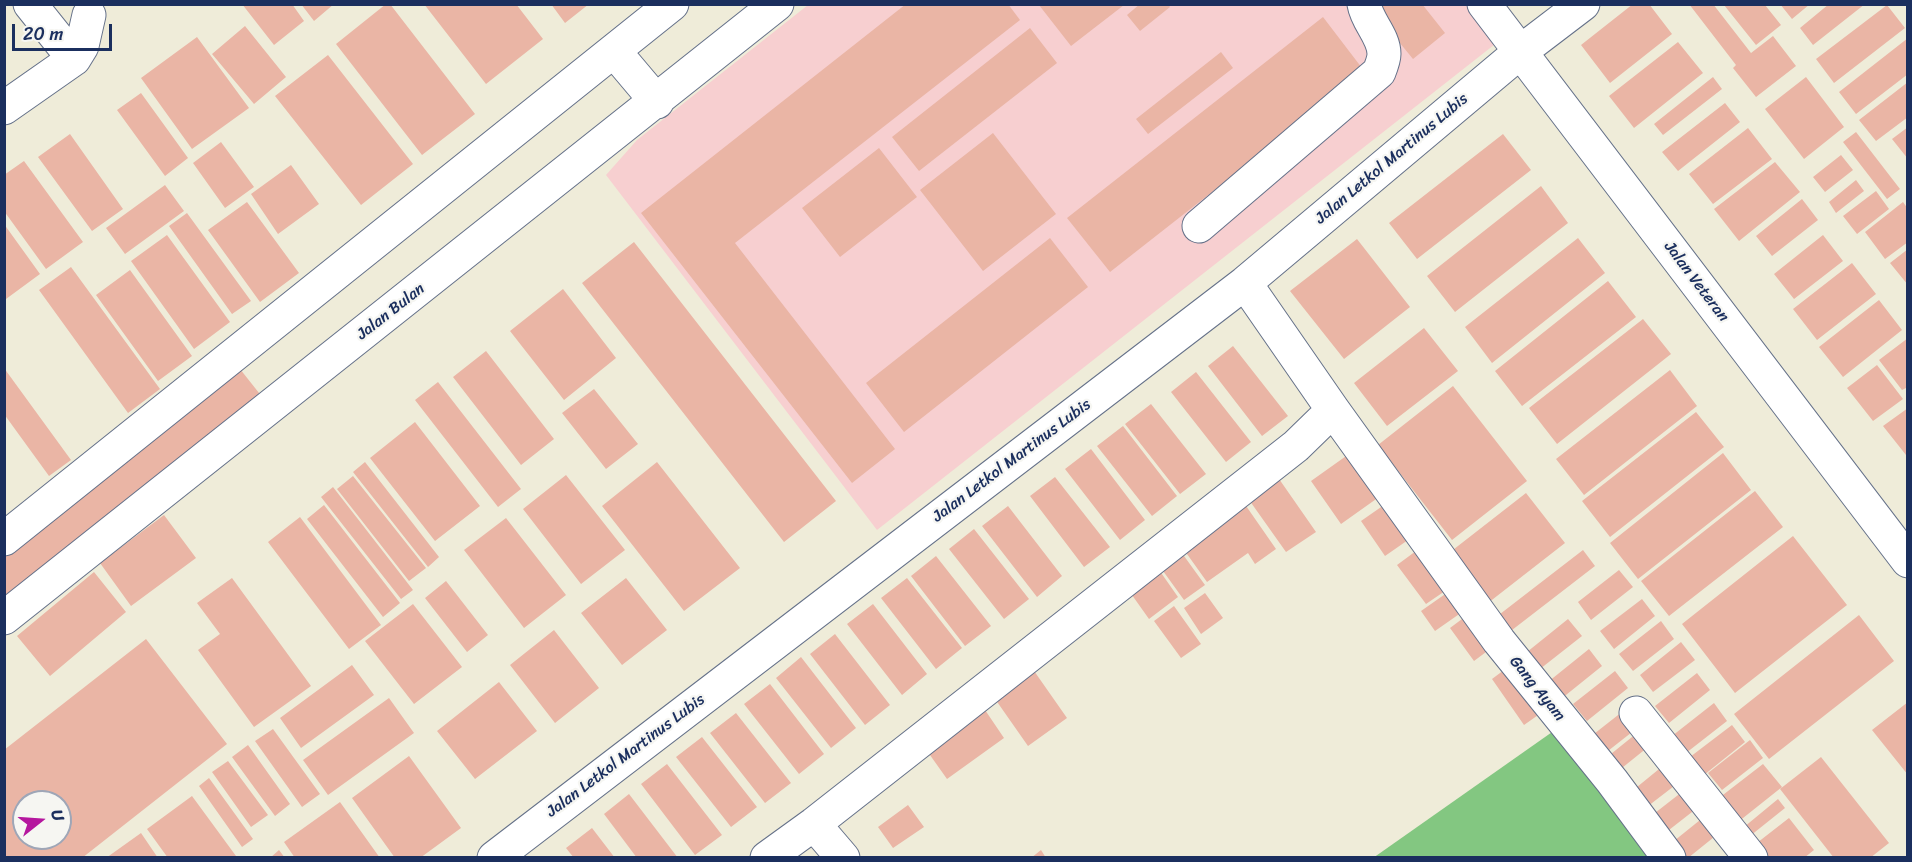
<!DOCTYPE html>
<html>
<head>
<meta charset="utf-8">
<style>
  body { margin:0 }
  #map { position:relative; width:1912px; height:862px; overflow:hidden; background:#efecd9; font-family:Sriracha,sans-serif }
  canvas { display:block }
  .frame { position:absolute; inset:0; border:6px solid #1b2f5e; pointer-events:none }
  .north { position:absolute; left:12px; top:790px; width:60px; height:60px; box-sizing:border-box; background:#f6f6f2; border:2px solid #9ea6b7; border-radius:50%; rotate:73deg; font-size:16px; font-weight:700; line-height:24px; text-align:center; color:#1b2f5e }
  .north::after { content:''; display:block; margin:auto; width:21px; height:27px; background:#b5179e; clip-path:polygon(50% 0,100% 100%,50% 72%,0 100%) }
  .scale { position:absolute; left:12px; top:24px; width:100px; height:27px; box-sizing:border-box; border:3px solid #1b2f5e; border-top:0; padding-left:8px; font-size:18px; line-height:21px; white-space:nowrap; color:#1b2f5e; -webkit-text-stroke:4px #f6f6f2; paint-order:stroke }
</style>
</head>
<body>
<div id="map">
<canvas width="1912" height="862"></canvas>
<div class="frame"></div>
<div class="north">U</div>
<div class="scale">20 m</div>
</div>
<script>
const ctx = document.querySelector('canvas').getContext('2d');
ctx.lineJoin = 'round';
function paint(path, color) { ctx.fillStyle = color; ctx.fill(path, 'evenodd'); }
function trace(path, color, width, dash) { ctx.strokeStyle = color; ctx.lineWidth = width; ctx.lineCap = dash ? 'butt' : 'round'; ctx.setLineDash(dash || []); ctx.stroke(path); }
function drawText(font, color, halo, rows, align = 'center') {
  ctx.font = font + ' Sriracha,sans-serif'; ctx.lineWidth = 4.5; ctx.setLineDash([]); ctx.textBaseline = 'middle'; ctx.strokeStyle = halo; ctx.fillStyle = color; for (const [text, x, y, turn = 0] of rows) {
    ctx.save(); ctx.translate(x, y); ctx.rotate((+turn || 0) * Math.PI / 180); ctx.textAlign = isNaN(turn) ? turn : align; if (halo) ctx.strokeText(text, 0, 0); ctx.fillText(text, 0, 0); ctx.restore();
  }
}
const built = new Path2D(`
  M808 5H1471L1499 41 877 530 606 175 637 140Z`);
const green = new Path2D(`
  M1555 730 1654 858H1373Z`);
const building = new Path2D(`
  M242 4H292L304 21 274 45Z
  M301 4H334L314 21Z
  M386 4H390L475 114 422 155 336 44Z
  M424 4H516L543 39 486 84Z
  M551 4H589L565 23Z
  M906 4H1008L1020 20 735 243 895 449 852 483 641 213Z
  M1140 4H1168L1170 7 1140 31 1127 15Z
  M1368 4H1422L1445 33 1413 59Z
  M1633 4H1649L1672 34 1610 83 1581 45Z
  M1689 4H1713L1751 53 1773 36 1796 66 1756 97 1733 68 1736 65Z
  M1780 4H1810L1792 19Z
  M1829 4H1865L1813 45 1800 28Z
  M1039 5H1124L1071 46Z
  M1724 5H1765L1781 25 1756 45Z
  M1887 5 1905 28 1834 83 1816 59Z
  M1323 17 1365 72 1110 272 1067 218Z
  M245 26 286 77 254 104 212 54Z
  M1030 28 1057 63 919 171 892 137Z
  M197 37 249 108 192 149 141 78Z
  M1908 38V74L1856 114 1839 92Z
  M1678 42 1703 73 1634 128 1609 96Z
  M1221 52 1233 68 1148 134 1136 119Z
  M328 55 413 164 361 205 275 96Z
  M1713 77 1722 89 1663 135 1654 124Z
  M1806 77 1844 127 1804 159 1765 109Z
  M1908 82V117L1876 141 1859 120Z
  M141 93 188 158 165 176 117 110Z
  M1725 103 1740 122 1678 171 1662 152Z
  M1908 127V159L1892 139Z
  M1748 128 1772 159 1713 204 1689 174Z
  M1856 132 1900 189 1887 199 1843 142Z
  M993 133 1056 214 983 271 920 190Z
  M70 134 123 209 92 231 38 157Z
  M1503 134 1531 170 1417 259 1389 223Z
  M221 142 254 187 225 208 193 163Z
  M879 148 917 197 840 257 802 208Z
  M1841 155 1853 170 1825 192 1813 177Z
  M24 161 83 242 46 269 4 211V175Z
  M1775 162 1800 192 1739 241 1714 209Z
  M291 165 319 204 278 234 251 194Z
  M1856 180 1864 191 1836 213 1829 202Z
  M165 185 184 211 125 254 106 228Z
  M1541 186 1568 223 1455 312 1427 276Z
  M1876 191 1889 209 1857 234 1843 216Z
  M1802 199 1818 220 1772 256 1756 236Z
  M247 202 299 273 260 302 208 230Z
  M1903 202 1908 209V242L1885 259 1865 232Z
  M187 213 251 301 232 314 169 226Z
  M4 224 40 274 6 299 4 297Z
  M167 235 230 322 194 349 131 261Z
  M1823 235 1843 261 1794 299 1774 274Z
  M1050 238 1088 287 904 432 866 383Z
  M1578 238 1605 273 1492 363 1465 327Z
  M1357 239 1410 307 1344 359 1290 291Z
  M634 242 836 501 784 542 582 283Z
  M1908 249V285L1890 263Z
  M1852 263 1876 294 1817 340 1793 309Z
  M71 267 160 389 128 413 39 290Z
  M130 270 192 356 158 381 96 295Z
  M1608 281 1636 317 1522 406 1495 371Z
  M563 289 616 358 564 400 510 331Z
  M1879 300 1902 330 1843 377 1819 347Z
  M1643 319 1671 354 1557 444 1529 408Z
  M1424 328 1458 371 1387 426 1354 383Z
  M1908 338V387L1902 390 1879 360Z
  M1233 346 1288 416 1262 436 1208 366Z
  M486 351 554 439 521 465 453 377Z
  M1877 365 1903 399 1873 421 1847 388Z
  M4 368 71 460 49 476 4 414Z
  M240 369 263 398 4 602V556Z
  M1670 370 1697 406 1584 495 1556 459Z
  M1196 372 1251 442 1226 462 1171 392Z
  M438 382 521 489 498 507 415 400Z
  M1453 386 1527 481 1452 540 1378 445Z
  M594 389 638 444 606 469 562 413Z
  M1151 404 1206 474 1180 494 1125 424Z
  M1908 408V454L1906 455 1883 426Z
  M1696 412 1724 447 1610 537 1582 501Z
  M415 422 480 506 435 541 370 458Z
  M1123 426 1177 496 1152 516 1097 446Z
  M1091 449 1145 520 1120 540 1065 469Z
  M1723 453 1751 490 1638 579 1610 543Z
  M1349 454 1379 497 1341 524 1311 481Z
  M365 462 439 557 428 567 353 472Z
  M657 462 740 568 684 611 602 506Z
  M566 475 625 550 581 584 523 509Z
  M353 476 426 568 409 581 337 489Z
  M1277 476 1316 532 1286 552 1247 497Z
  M1055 477 1110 547 1084 567 1030 496Z
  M333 487 413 590 401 599 321 497Z
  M1755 491 1783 527 1669 616 1641 581Z
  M1526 493 1565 543 1488 603 1449 553Z
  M1244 503 1276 549 1255 564 1248 553 1207 582 1182 547Z
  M324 505 400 603 383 617 307 519Z
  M1384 505 1408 540 1385 556 1361 521Z
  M1008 506 1062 576 1037 597 982 526Z
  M164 515 196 558 131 606 100 563Z
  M300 517 381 625 349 649 268 542Z
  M506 518 566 595 524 628 464 550Z
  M974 529 1029 599 1004 619 949 549Z
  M1793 536 1847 605 1735 693 1682 624Z
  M1179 549 1205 585 1184 600 1158 564Z
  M1583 550 1595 566 1503 637 1491 621Z
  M1416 551 1445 591 1426 604 1397 565Z
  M936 556 991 626 965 646 911 576Z
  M1157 567 1178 597 1149 619 1127 588Z
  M1619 570 1633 587 1591 620 1578 602Z
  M94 572 126 612 50 676 17 636Z
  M232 578 311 686 254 727 198 650 220 634 197 603Z
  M626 578 667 630 622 665 581 613Z
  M907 578 962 648 936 669 881 598Z
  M446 581 488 635 467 652 425 598Z
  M1451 590 1465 610 1435 631 1421 611Z
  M1205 593 1223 618 1201 634 1184 608Z
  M1642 599 1655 616 1614 649 1600 631Z
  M413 604 462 667 414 704 365 641Z
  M873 604 927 674 902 695 847 624Z
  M1174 606 1201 644 1181 658 1154 621Z
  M1859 615 1894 661 1769 759 1734 714Z
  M1466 616 1490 649 1474 661 1450 628Z
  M1568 619 1582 636 1540 669 1527 652Z
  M1661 621 1674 639 1633 671 1619 654Z
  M554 630 599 688 555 723 510 665Z
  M835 634 890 705 865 725 810 654Z
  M146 639 227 744 82 858H4V750ZM24 802H60V838H24Z
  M1681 642 1695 660 1653 692 1640 675Z
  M1589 649 1602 666 1561 699 1548 682Z
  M801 657 856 728 831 748 776 678Z
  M352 665 374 695 301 748 280 718Z
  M1508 667 1541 713 1524 725 1492 679Z
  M1032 668 1067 718 1028 746 993 696Z
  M1615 671 1628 688 1587 721 1573 704Z
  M1697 673 1710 690 1669 723 1655 706Z
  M499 682 537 731 475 779 437 731Z
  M770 684 824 754 799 774 744 704Z
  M389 698 414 733 328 795 303 760Z
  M1908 702V775L1872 730Z
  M1714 703 1727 721 1686 753 1672 736Z
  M983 707 1004 738 947 779 925 748Z
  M1627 708 1641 725 1599 758 1585 741Z
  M736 713 791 783 765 803 710 733Z
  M1732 725 1745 742 1704 775 1690 757Z
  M273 729 320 794 302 807 255 741Z
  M1642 729 1653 743 1612 776 1601 762Z
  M702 737 757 807 731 827 676 757Z
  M1750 740 1763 758 1722 790 1708 773Z
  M248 745 290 804 275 816 232 757Z
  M409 756 461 828 420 858H395L352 798Z
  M1821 757 1889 843 1870 858H1834L1780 789Z
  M228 761 268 815 251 827 212 772Z
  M667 764 722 835 695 855 641 784Z
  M1763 764 1782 787 1738 822 1719 798Z
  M1664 765 1678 783 1639 813 1626 796Z
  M209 778 253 839 242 847 199 786Z
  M1687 788 1701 805 1660 837 1646 820Z
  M629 794 678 858H637L604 814Z
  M192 796 236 856 233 858H168L147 829Z
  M1778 799 1785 808 1745 840 1738 832Z
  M340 802 380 858H295L284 842Z
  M908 805 924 827 893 848 878 827Z
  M1710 812 1724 829 1688 858H1679L1669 845Z
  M1789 818 1814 850 1804 858H1761L1753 846Z
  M592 828 615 858H574L566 848Z
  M141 833 158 858H106Z
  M279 850 285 858H270Z
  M1041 850 1046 858H1031Z`);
const minor = new Path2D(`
  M30 4 74 59
  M1484 4 1908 561
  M614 51 657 102
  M4 108 74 59 82 46 89 15
  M1199 226 1379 72C1381 67 1384 59 1384 54 1384 36 1367 22 1364 4
  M1333 410 1499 641 1612 781 1669 858
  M4 539 672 4
  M4 618 777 4
  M1636 713 1751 858
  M814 824 843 858
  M494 858 1245 283 1520 52 1583 4
  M767 858 814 824 1296 446 1333 410 1245 283`);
const streetNames = [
  ["Jalan Letkol Martinus Lubis",1392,159,-40],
  ["Jalan Veteran",1696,282,53],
  ["Jalan Bulan",391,312,-38],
  ["Jalan Letkol Martinus Lubis",1012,461,-37],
  ["Gang Ayam",1537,689,51],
  ["Jalan Letkol Martinus Lubis",626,756,-37]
];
paint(built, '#f7cfd0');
paint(green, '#83c781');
paint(building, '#eab5a5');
trace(minor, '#657189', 35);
trace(minor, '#fff', 33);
drawText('16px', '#1b2f5e', '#f6f6f2', streetNames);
</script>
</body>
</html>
